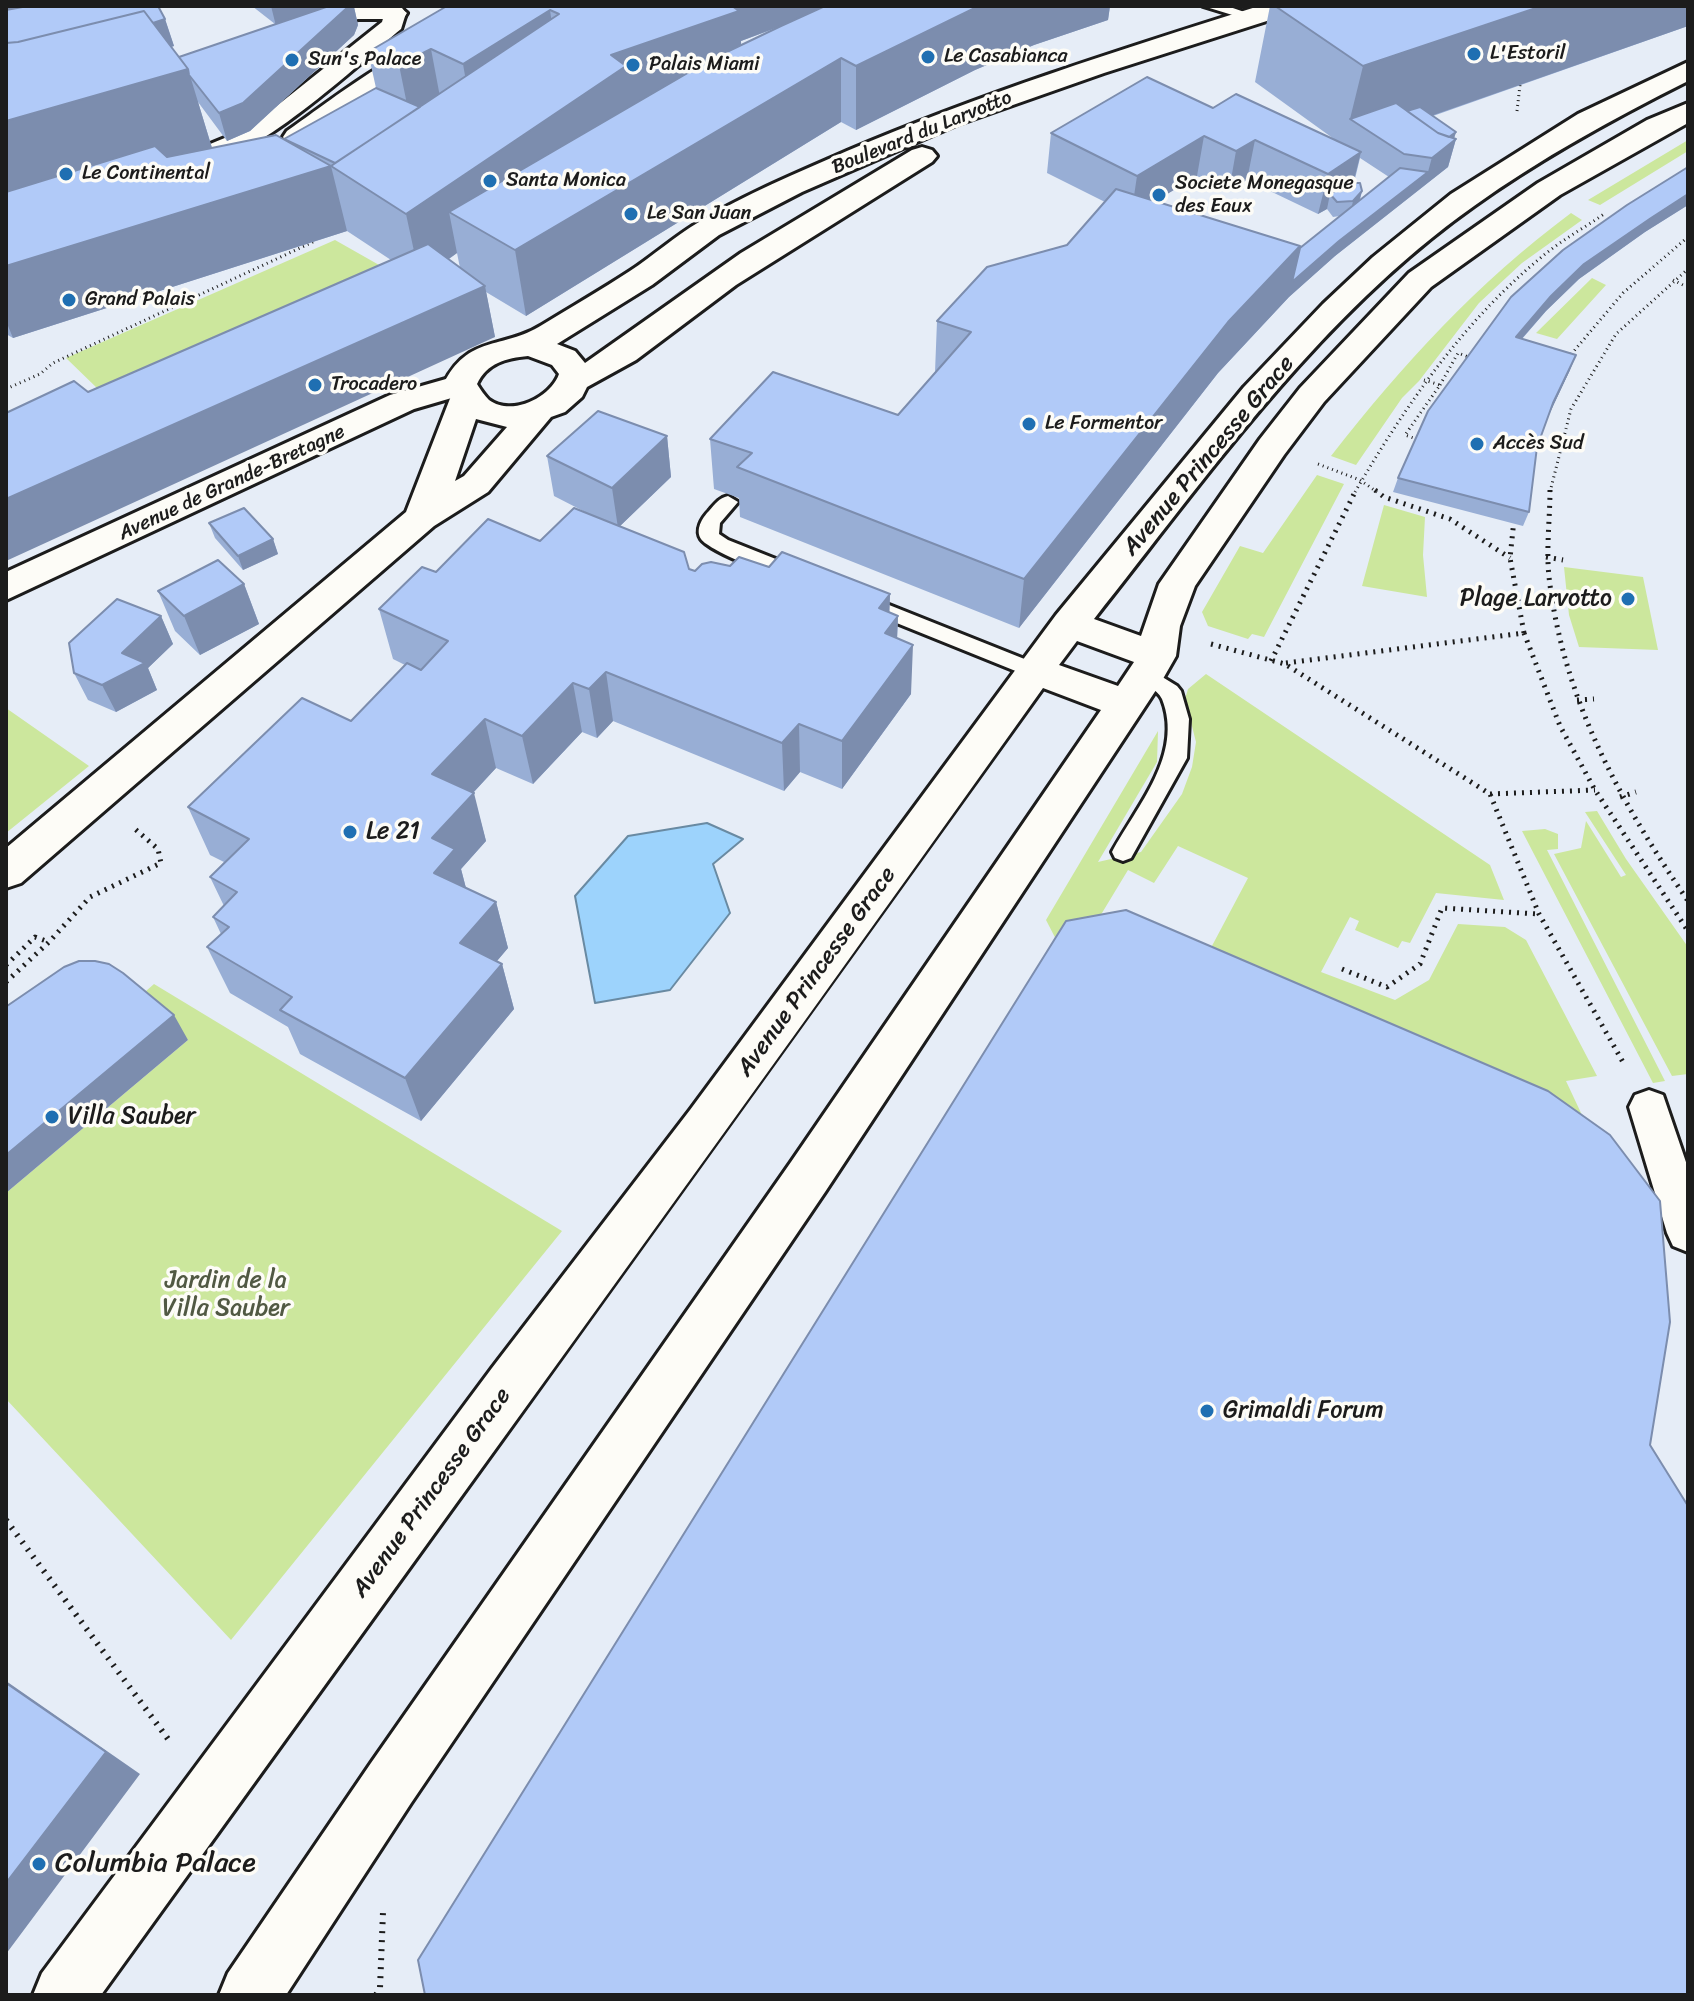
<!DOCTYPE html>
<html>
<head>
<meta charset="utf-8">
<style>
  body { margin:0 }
  #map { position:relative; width:1694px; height:2001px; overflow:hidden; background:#e6edf7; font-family:Sriracha,sans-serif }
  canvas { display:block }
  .frame { position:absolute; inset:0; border:8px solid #1c1c1c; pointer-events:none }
</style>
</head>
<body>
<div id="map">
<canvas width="1694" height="2001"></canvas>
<div class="frame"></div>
</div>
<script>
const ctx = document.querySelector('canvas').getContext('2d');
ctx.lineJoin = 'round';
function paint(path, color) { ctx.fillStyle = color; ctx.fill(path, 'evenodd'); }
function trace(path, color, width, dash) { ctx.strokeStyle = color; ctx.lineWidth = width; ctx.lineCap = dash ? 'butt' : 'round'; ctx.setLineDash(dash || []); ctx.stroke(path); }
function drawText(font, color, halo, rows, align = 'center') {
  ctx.font = font + ' Sriracha,sans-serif'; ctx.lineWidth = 7; ctx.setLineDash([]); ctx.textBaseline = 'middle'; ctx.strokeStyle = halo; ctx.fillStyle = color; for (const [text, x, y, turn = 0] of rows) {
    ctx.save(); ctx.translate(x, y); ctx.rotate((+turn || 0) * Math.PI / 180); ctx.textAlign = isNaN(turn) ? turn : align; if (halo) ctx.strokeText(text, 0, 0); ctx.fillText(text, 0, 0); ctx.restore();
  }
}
const green = new Path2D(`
  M1688 140V151L1600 205 1588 200Z
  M1571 213 1582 220 1522 263 1479 303 1419 381 1402 398 1356 465 1331 456C1404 363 1476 284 1571 213Z
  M335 240 425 291 130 420 66 358Z
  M1592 278 1606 285 1557 339 1536 333Z
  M1317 475 1344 484 1264 637 1252 634 1248 639 1208 626 1202 612 1240 546 1263 553Z
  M1384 505 1425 517 1423 555 1427 597 1362 586Z
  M1564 567 1643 577 1658 650 1579 647 1569 615Z
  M1206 674 1490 865 1504 900 1436 893 1410 943 1402 941 1398 948 1355 930 1359 921 1350 917 1321 972 1395 1000 1429 980 1458 924 1505 927 1526 940 1597 1076 1566 1081 1597 1147 1196 976 1248 878 1178 846 1154 883 1128 870 1082 946 1060 947 1046 920 1158 731 1157 762 1098 862 1141 852 1182 794 1192 767 1196 742 1185 699 1188 689Z
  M6 708 89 766 6 833Z
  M1597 811 1626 859 1688 947V1074L1672 1076 1554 854 1581 848 1586 821 1621 877 1626 875 1585 812Z
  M1545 829 1558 834V849L1547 850 1665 1081 1653 1083 1522 831Z
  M154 984 562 1231 231 1640 6 1399V1193L188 1040 138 998Z`);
const water = new Path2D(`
  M707 823 743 839 713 864 730 913 670 990 595 1003 575 896 628 836Z`);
const pathFar2 = new Path2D(`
  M1517 111 1520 85
  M1673 280 1685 286
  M1568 358 1623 293 1688 237
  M1440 385 1458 353 1471 358
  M6 389 40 374 53 363 315 241
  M1422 441 1405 435 1440 385 1424 380
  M1318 464 1360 480 1377 492
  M1355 492C1406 405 1464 320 1544 255 1562 240 1584 228 1604 214
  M1550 492 1571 409 1616 334 1688 269`);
const pathFar1 = new Path2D(`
  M1375 490 1384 497 1450 519 1510 558
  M1550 490C1550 518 1546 549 1549 577 1563 699 1620 801 1688 901
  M1546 557 1563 560
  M1524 633 1560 726 1595 790 1688 931
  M1211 644 1285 664 1490 794 1539 914 1624 1064
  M1271 661 1356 490
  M1286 663 1524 633 1510 558 1514 520
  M1577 700 1594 699
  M1490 794 1595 790
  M1620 797 1636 792
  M6 965 35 937 49 942
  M1342 969 1387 987 1420 964 1442 908 1539 914
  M6 982 49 942 90 897 161 863 158 849 135 829`);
const path = new Path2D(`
  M6 1520 168 1739
  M376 1995 380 1988 383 1912`);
const service = new Path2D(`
  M1203 6H1227L1259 17 1252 21Z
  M728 496 738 502 720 523 719 534 728 540 806 571 809 576 806 581C792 585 710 552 701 539 695 530 702 518 709 511 715 504 719 498 728 496Z
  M859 593 1042 666 1045 671 1042 676H1028L852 605 849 600 852 595Z
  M1146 667 1177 686 1181 691 1189 719 1187 758 1131 858 1123 861 1115 858 1112 852C1137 806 1184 754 1162 699 1157 688 1142 685 1136 674L1139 669Z`);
const pedestrian = new Path2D(`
  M394 6 402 8 406 13 401 29C358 64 236 180 181 166L177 161 181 156 249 128 382 22 386 8Z
  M1649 1090 1663 1095 1688 1168V1252L1673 1246 1667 1233 1629 1107 1635 1095Z`);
const minor = new Path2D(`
  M343 6H398L407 13 403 19H358L299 34 289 32 285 26 289 20Z
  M460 375 472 378 477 385 472 392 414 409 6 600V572L390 395Z`);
const tertiary = new Path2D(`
  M427 45 437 47 441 53 437 59 386 89 307 143 297 146 287 143 283 137 287 131C322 107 388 54 427 45Z
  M1688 62V81C1614 118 1541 158 1474 206 1321 314 1209 474 1094 619L1141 636 1159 584 1260 439 1300 388 1409 273 1538 183 1647 120 1688 103V123L1560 195 1431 287 1324 402 1284 455 1195 586 1180 626 1176 656 1160 684 825 1192 411 1803 286 1995H219L228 1973 371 1763 791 1162 1101 710 1043 688C731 1126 415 1559 101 1995H33L42 1973 492 1368 690 1110 1056 615 1244 387 1323 304 1373 257 1451 194 1578 114ZM1077 641 1134 662 1118 686 1059 665Z`);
const primary = new Path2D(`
  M1259 6H1299L1295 12 1104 73 956 125 802 192 719 235 652 285 557 344 575 351 585 363 741 253 912 150 922 147 932 150 937 156 932 162 736 285 636 360 587 387 582 397 565 412 551 417 488 492 434 526 21 883 6 888V848L406 512 451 396 443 385C468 334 502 350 542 325 571 307 601 290 630 271 653 256 675 236 699 222 746 194 797 173 847 151 981 94 1119 50 1259 6ZM528 356 552 365 559 374C551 397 512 417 489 400 485 396 480 389 477 384 487 363 506 358 528 356ZM476 419 507 427 464 476 455 481Z`);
const wall = new Path2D(`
  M6 6 165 19 174 46 171 47 179 57 275 24 252 6H356L354 7 358 25 354 35 250 131 227 141 198 102 212 148 284 139 376 88 368 52 447 6H1110L1108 20 1034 45 975 70 856 130 841 122 526 316 486 292 495 337 88 392 391 260 347 231 337 189 347 231 13 338 6 334ZM779 27 741 45V41ZM457 253 460 268 449 259Z
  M1270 6H1688V26L1433 116 1456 132 1454 139H1456L1448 167 1335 256 1289 297 1218 373 1019 628 740 517 739 498 714 489 710 439 898 415 935 372 937 321 1067 245 1105 202 1047 173 1051 133 1213 108 1334 139 1255 82ZM1360 158 1389 177 1360 200 1362 191 1354 183ZM1197 176 1229 191 1247 180 1318 214 1327 209 1333 217 1340 216 1300 248 1155 201Z
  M1688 167V205L1645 232 1579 279 1546 311 1522 339 1570 370 1549 414 1537 447 1529 512 1523 526 1393 492 1398 478 1428 411Z
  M667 436 671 477 620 526 689 569 695 571 730 566 769 567 890 594 889 612 898 616 897 638 911 694 842 789 800 772 784 791 613 721 597 738 582 732 533 784 496 768 473 793 486 841 461 869 466 888 496 902 508 948 497 961 502 964 514 1009 421 1121 300 1054 288 1027 230 993 207 947 221 934 213 917 224 906 210 877 224 862 210 855 188 807 351 721 405 665 393 659 379 609 436 572 540 541 591 515 554 496 547 456Z
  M209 523 273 539 278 554 243 570 215 538Z
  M244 584 259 624 200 655 175 631 158 591Z
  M161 616 173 644 148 668 157 690 116 712 88 700 74 673Z`);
const shadedWall = new Path2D(`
  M6 6H35L6 30Z
  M271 6H356L354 7 358 25 354 35 250 131 227 141 219 113 276 26Z
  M710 6H834L741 41 742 75 449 212 457 253 420 279 406 214 611 55Z
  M979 6H1110L1108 20 1034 45 975 70 856 130V66Z
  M1542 6H1688V26L1405 125 1350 119 1363 66Z
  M550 10 559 74 474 128 463 64Z
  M165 19 174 46 101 68H6Z
  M431 49 443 113 411 124 399 65Z
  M841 58V122L526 316 515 250Z
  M188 69 212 148 6 207V121Z
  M1456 132 1453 141 1456 139 1448 167 1335 256 1289 297 1218 373 1019 628 1024 579 1228 322 1300 246 1339 241 1428 172 1435 146Z
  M1204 136 1197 176 1131 216 1137 176Z
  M1255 140 1247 180 1229 191 1236 151Z
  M1361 152 1351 192 1330 194 1327 209 1318 214 1328 174Z
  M331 166 347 231 13 338 6 321V266Z
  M1362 191 1358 205 1350 215 1353 201Z
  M1688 194V205L1645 232 1579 279 1546 311 1511 351 1516 337 1551 296 1584 264 1651 218Z
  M485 286 495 337 6 561V499Z
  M1576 355 1570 370 1548 417 1553 403Z
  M667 436 671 477 618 528 612 488Z
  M273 539 278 554 243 570 238 556Z
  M244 584 259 624 200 655 184 616Z
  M890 594 889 627 898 616 896 665 884 682 879 608Z
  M161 616 173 644 148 668 157 690 116 712 102 685 122 653Z
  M913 645 911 694 842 789V741Z
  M606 672 613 721 597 738 589 689Z
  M573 683 582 732 533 784 522 736Z
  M485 719 496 768 446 822 432 774Z
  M799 724 800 772 784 791 782 743Z
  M474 793 486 841 461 869 468 896 434 873 432 838Z
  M496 902 508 948 474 988 460 943Z
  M502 964 514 1009 421 1121 405 1078Z
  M174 1015 188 1040 6 1193V1155Z
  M6 1681 140 1774 6 1954Z`);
const building = new Path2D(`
  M28 6H158L165 19 153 23 144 11 18 42 6 43V10Z
  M329 6H349L243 103 219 113 189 75 188 69 179 57Z
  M447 6H732L739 11 611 55 626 66 406 214 331 166 559 14 550 10 463 64 431 49 399 65 368 52Z
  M825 6H979L856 66 841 58 515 250 449 212 710 60 781 26Z
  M1275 6H1542L1363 66Z
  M144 11 188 69 6 121V43L18 42Z
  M1147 77 1213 108 1236 94 1361 152 1328 174 1255 140 1236 151 1204 136 1137 176 1051 133Z
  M376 88 420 107 335 163 284 139Z
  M1396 103 1438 133 1456 139 1432 158 1404 154 1350 119Z
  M1420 107 1456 132 1449 137 1438 133 1407 111Z
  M276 135 331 166 6 266V192L155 146 167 157Z
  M1688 167V194L1651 218 1584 264 1551 296 1516 337 1576 355 1553 403 1537 447 1529 512 1398 478 1428 411 1511 297 1563 250 1627 205Z
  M1400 168 1428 172 1339 241 1292 282 1300 248Z
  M1348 183H1360L1362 191 1353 201 1337 202 1330 194Z
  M1116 189 1300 246 1228 322 1024 579 737 467 752 453 710 439 773 372 898 415 971 332 937 321 987 267 1067 245Z
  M428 244 485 286 6 499V413L74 381 88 392Z
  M598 411 667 436 612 488 547 456Z
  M244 508 273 539 238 556 209 523Z
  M574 508 684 552 689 569 695 571 702 564 711 562 730 566 739 557 769 567 782 552 890 594 879 608 898 616 885 633 913 645 842 741 799 724 782 743 606 672 589 689 573 683 522 736 485 719 432 774 474 793 432 838 455 849 434 873 496 902 460 943 502 964 405 1078 280 1010 292 997 207 947 229 927 213 917 237 892 210 877 249 839 188 807 302 698 351 721 407 663 421 670 448 641 379 609 422 567 436 572 488 519 540 541Z
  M218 560 244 584 184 616 158 591Z
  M117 599 161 616 122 653 145 663 102 685 74 673 69 643Z
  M1126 910 1548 1091 1610 1135 1660 1201 1670 1322 1650 1445 1688 1506V1995H425L418 1960 1066 921Z
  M79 961H95L109 964 123 973 174 1015 6 1155V1005L7 1006 64 967Z
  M6 1683 106 1752 6 1883Z`);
const markers = [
  [1474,54,8,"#1f6fb2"],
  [928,57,8,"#1f6fb2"],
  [292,60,8,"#1f6fb2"],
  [633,65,8,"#1f6fb2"],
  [66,174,8,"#1f6fb2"],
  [490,181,8,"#1f6fb2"],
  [1159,195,8,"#1f6fb2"],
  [631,214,8,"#1f6fb2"],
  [69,300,8,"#1f6fb2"],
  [315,385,8,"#1f6fb2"],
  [1029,424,8,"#1f6fb2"],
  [1477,444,8,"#1f6fb2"],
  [1628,599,8,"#1f6fb2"],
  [350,832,8,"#1f6fb2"],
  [52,1117,8,"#1f6fb2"],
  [1207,1411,8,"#1f6fb2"],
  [39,1864,8,"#1f6fb2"]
];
const farPoinames = [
  ["L'Estoril",1490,54],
  ["Le Casabianca",944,57],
  ["Sun's Palace",308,60],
  ["Palais Miami",649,65],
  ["Le Continental",82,174],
  ["Santa Monica",506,181],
  ["Societe Monegasque",1175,184],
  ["des Eaux",1175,207],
  ["Le San Juan",647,214],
  ["Grand Palais",85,300],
  ["Trocadero",331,385],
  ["Le Formentor",1045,424],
  ["Accès Sud",1493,444]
];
const farStreetnames = [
  ["Boulevard du Larvotto",922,133,-22],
  ["Avenue de Grande-Bretagne",232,483,-25]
];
const streetNames = [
  ["Avenue Princesse Grace",1209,456,-50],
  ["Avenue Princesse Grace",817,972,-54],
  ["Avenue Princesse Grace",432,1493,-54]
];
const poiNames = [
  ["Plage Larvotto",1612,599,"right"],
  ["Le 21",366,832],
  ["Villa Sauber",68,1117],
  ["Grimaldi Forum",1223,1411]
];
const parkNames = [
  ["Jardin de la",226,1281],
  ["Villa Sauber",226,1309]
];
const nearPoinames = [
  ["Columbia Palace",55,1864]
];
paint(green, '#cce79d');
paint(water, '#9dd3fc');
trace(water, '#698aa2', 2);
trace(service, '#1c1c1c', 6);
trace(pedestrian, '#1c1c1c', 6);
trace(minor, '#1c1c1c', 6);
trace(tertiary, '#1c1c1c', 6);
trace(primary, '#1c1c1c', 6);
trace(pathFar2, '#1c1c1c', 3, [1, 4]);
trace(pathFar1, '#1c1c1c', 5, [2, 6]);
trace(path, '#1c1c1c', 6, [2, 7]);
paint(service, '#fdfcf7');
paint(pedestrian, '#fdfcf7');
paint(minor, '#fdfcf7');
paint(tertiary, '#fdfcf7');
paint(primary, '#fdfcf7');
paint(wall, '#98aed5');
paint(shadedWall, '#7c8dae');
paint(building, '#b1caf8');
trace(building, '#7c8dae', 2);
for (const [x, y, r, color] of markers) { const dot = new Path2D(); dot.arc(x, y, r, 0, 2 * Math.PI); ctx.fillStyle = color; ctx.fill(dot); trace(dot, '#fdfcf7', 3); }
drawText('20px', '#1c1c1c', '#fdfcf7', farPoinames, 'left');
drawText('20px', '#1c1c1c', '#fdfcf7', farStreetnames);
drawText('24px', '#1c1c1c', '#fdfcf7', streetNames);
drawText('24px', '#1c1c1c', '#fdfcf7', poiNames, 'left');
drawText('24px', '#515943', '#fdfcf7', parkNames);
drawText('28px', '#1c1c1c', '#fdfcf7', nearPoinames, 'left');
</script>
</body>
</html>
